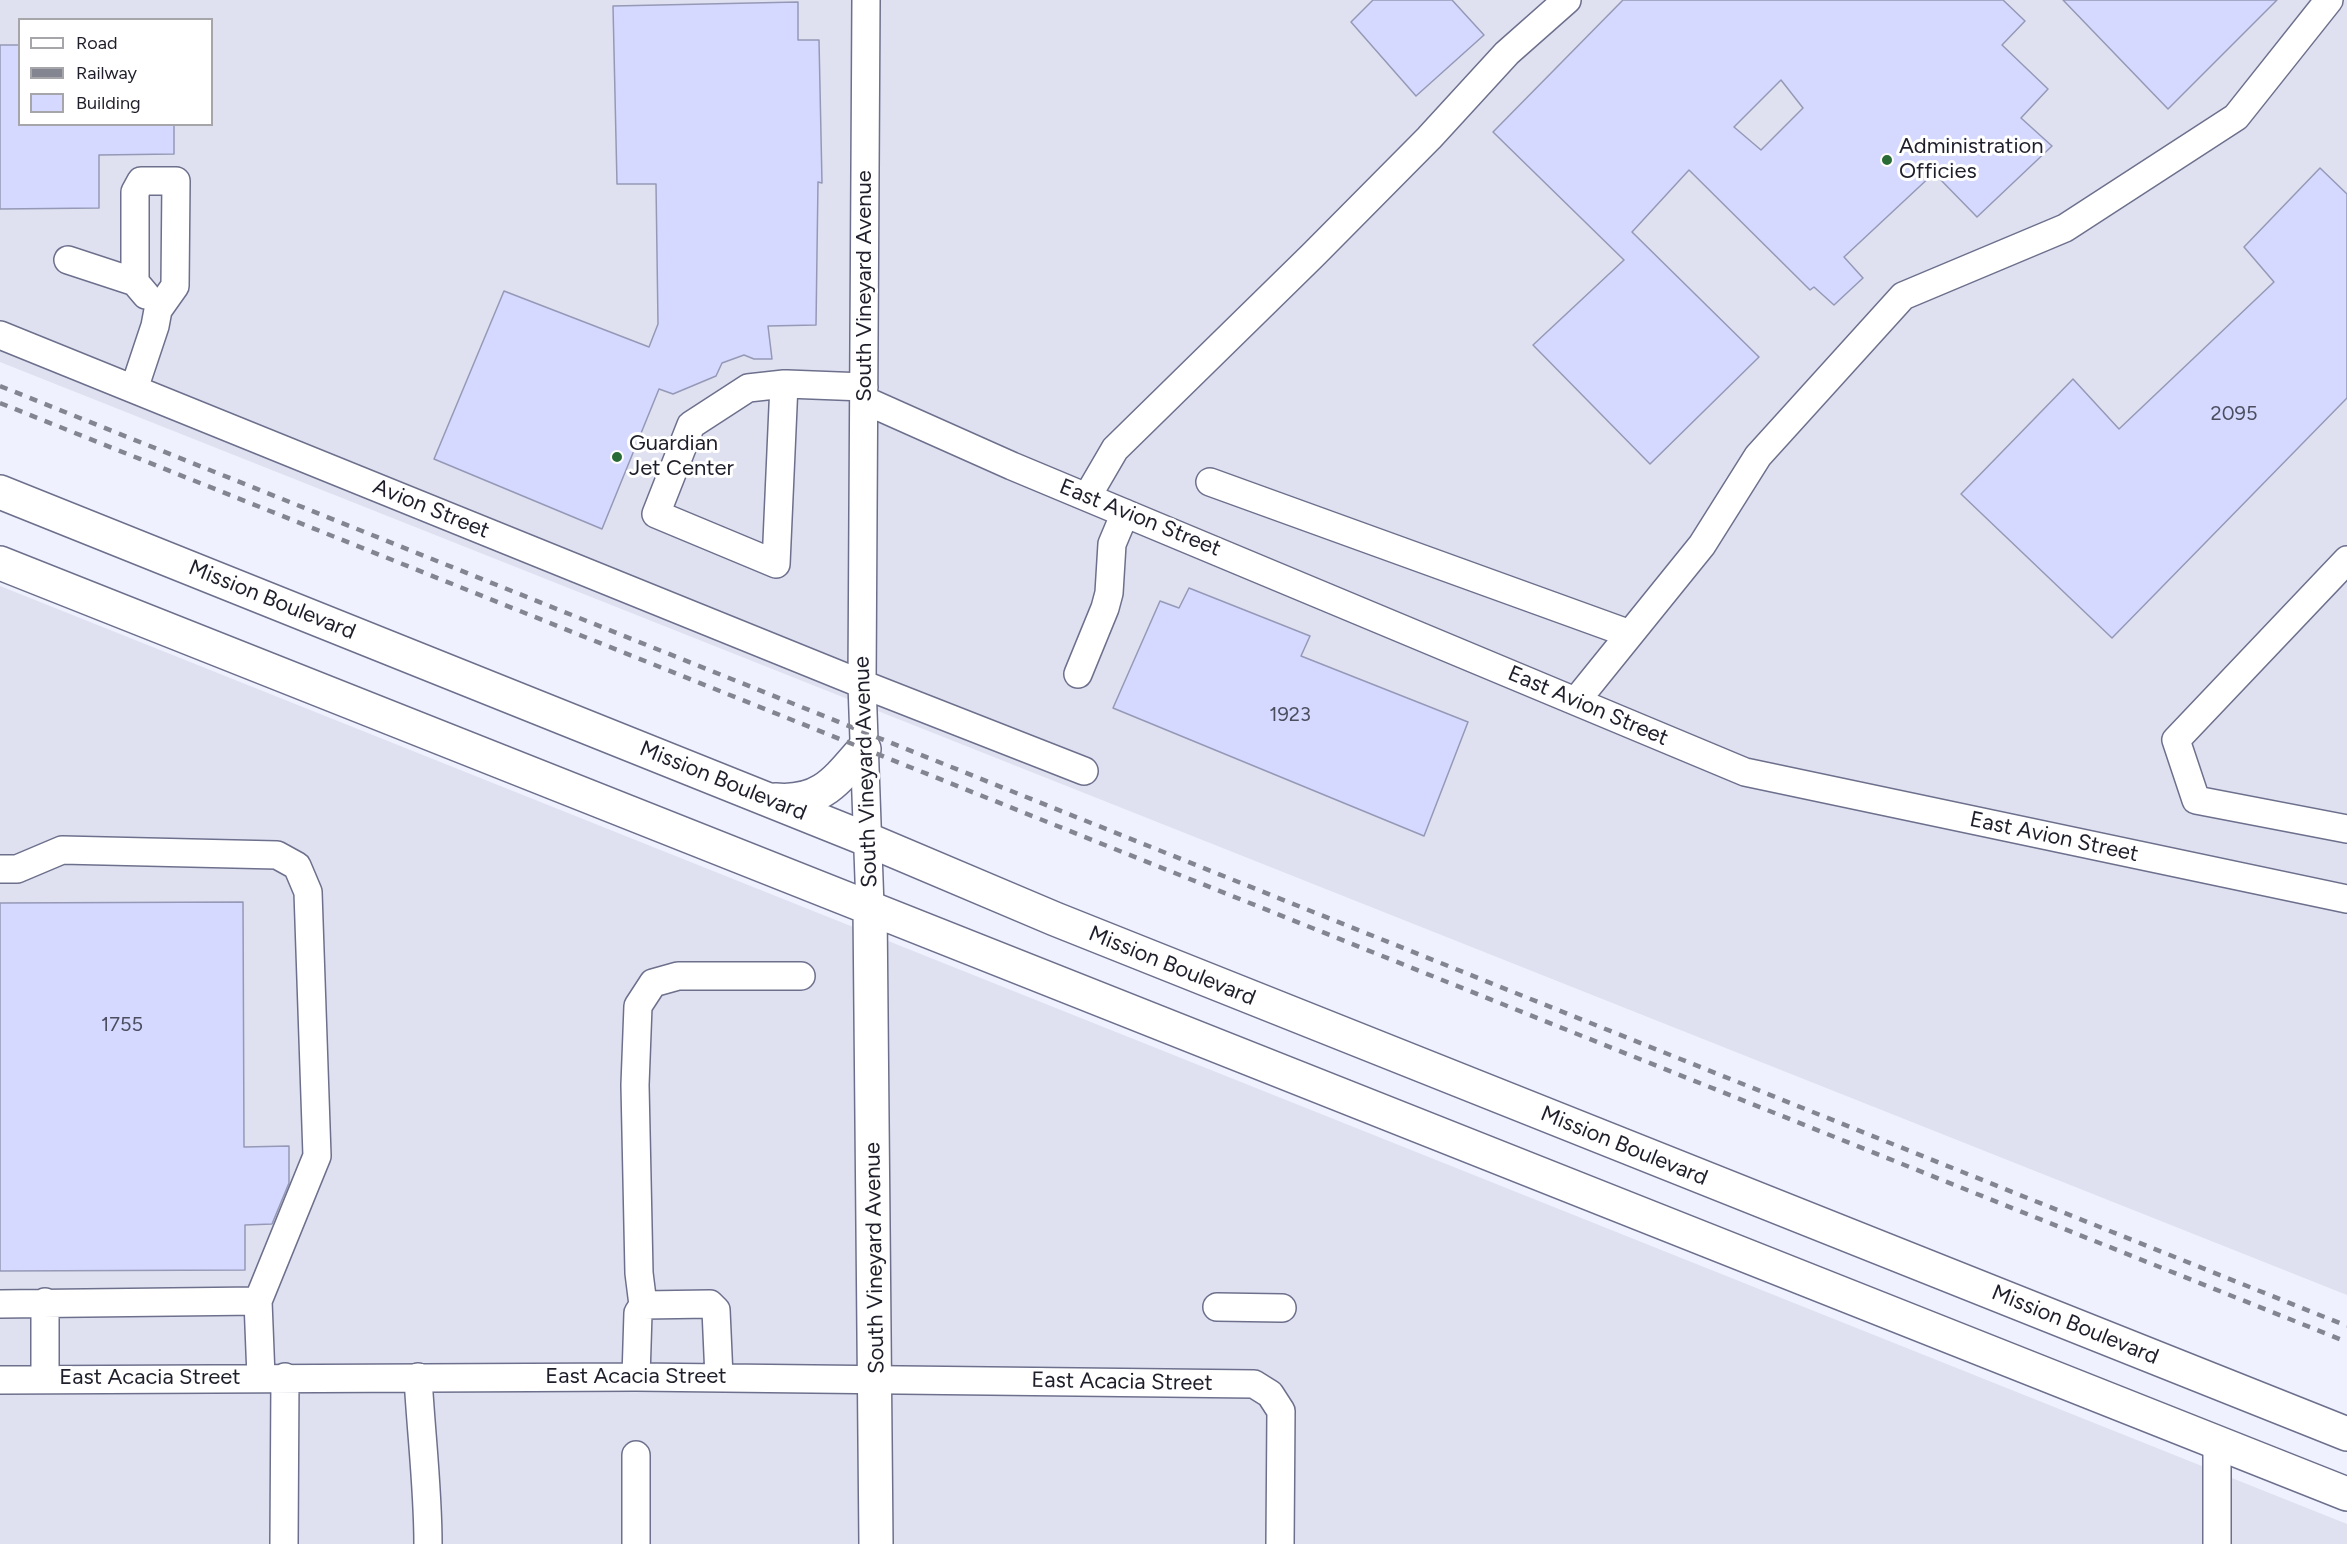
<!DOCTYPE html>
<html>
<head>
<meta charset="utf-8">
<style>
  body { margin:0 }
  #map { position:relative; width:2347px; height:1544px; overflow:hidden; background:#eff1fe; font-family:Figtree,sans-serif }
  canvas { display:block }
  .legend { position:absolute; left:18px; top:18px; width:195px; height:108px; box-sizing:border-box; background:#fff; border:2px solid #a5a5aa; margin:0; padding:8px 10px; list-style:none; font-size:18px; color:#1e1f2a }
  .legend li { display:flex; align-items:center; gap:12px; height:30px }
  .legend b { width:30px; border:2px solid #a5a5aa }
</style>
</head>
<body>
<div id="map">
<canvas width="2347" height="1544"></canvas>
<ul class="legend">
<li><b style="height:8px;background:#fff"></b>Road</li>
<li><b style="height:8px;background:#838591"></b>Railway</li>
<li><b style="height:16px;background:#d5d9ff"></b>Building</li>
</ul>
</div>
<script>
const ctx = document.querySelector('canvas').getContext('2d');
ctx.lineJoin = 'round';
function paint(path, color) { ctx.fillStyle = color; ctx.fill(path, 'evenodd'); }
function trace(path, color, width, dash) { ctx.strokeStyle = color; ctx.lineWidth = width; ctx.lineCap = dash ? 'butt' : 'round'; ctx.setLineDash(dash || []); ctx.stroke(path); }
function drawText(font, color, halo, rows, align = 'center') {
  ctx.font = font + ' Figtree,sans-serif'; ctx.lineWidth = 6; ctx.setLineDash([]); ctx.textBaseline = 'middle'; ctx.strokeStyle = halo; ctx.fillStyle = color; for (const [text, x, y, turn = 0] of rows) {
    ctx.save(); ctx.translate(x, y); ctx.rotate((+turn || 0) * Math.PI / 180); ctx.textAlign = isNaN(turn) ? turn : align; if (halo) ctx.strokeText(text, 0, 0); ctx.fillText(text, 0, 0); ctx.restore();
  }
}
const built = new Path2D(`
  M0 0H2347V1295L0 362ZM20 20H212V124H20Z
  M0 586 2347 1524V1544H0Z`);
const building = new Path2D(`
  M1373 0H1452L1484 35 1416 96 1351 22Z
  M1623 0H2003L2025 21 2002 45 2048 89 2021 118 2052 146 1977 217 1934 173 1844 257 1863 278 1834 305 1814 287 1810 290 1689 170 1632 232 1759 357 1650 464 1533 345 1624 260 1493 132ZM1781 80 1803 108 1761 150 1734 127Z
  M2063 0H2277L2168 109Z
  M798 2V40H819L822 183 818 182 816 325 768 326 772 359H754L744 355 722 363 716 376 673 394 659 389 602 529 434 459 504 291 649 347 658 324 656 184H617L613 6Z
  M0 45H20V124H174V154L99 155V208L0 209Z
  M2320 168 2347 194V398L2112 638 1961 494 2073 379 2119 429 2274 282 2244 247Z
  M1189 588 1310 636 1301 656 1468 722 1424 836 1113 708 1160 601 1179 608Z
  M243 902 244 1147 289 1146V1183L272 1224 245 1225V1270L0 1271V903Z`);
const minor = new Path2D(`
  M866 0 862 684 870 907
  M68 260 135 282 146 295
  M0 335 862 684 1084 771
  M784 384 776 564 656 514 691 425 748 388 784 384H787L864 387
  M134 389 155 326 158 310 175 286 176 181H141L135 192V282
  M864 400 1012 466 1745 772 2347 899
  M1210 482 1630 634
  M1087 497 1115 449 1313 255 1429 138 1507 53 1567 0
  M2347 560 2176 740 2196 800 2347 829
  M1078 674 1105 608 1109 593 1112 544 1125 513
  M1576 701 1702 545 1758 456 1903 296 2065 228 2236 117 2329 0
  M0 869H17L62 850 277 855 297 866 308 892 317 1156 258 1301 261 1377
  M45 1302V1379
  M0 1304 258 1301
  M643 1305 639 1273 635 1085 638 1006 653 983 678 976H801
  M1217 1307 1282 1308
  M418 1377C421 1433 428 1488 428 1544
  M636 1377 638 1313 643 1305 710 1304 716 1310 719 1377
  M0 1380 636 1377 1254 1384 1270 1394 1281 1411 1280 1544
  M2217 1442V1544
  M284 1544 285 1377
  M636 1544V1455`);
const major = new Path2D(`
  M0 492 866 839 1055 919 2347 1434
  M0 563 2347 1494
  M775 800C821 804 836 781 864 749
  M870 907 876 1544`);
const rail = new Path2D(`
  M0 386 2347 1326
  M0 403 2347 1342`);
const markers = [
  [1887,160,6,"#296b36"],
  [617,457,6,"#296b36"]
];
const numberNames = [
  ["2095",2234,414],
  ["1923",1290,715],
  ["1755",122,1025]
];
const poiNames = [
  ["Administration",1899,147],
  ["Officies",1899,172],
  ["Guardian",629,444],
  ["Jet Center",629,469]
];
const streetNames = [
  ["South Vineyard Avenue",865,286,-90],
  ["Avion Street",431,509,22],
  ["East Avion Street",1140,518,22],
  ["Mission Boulevard",272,600,22],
  ["East Avion Street",1588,706,23],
  ["South Vineyard Avenue",866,772,-92],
  ["Mission Boulevard",723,781,22],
  ["East Avion Street",2054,837,12],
  ["Mission Boulevard",1172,966,22],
  ["Mission Boulevard",1624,1146,22],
  ["South Vineyard Avenue",875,1258,-91],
  ["Mission Boulevard",2075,1325,22],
  ["East Acacia Street",636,1377],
  ["East Acacia Street",150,1378],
  ["East Acacia Street",1122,1382,1]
];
paint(built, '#dfe1f1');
paint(building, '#d5d9ff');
trace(building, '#9599b6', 1.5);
trace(minor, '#6d708c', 30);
trace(major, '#6d708c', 36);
trace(minor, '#fff', 27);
trace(major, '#fff', 33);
trace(rail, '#838591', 4.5, [8, 8]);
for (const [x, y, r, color] of markers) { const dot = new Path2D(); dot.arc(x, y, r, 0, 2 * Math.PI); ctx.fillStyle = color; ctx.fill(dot); trace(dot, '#fff', 2); }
drawText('20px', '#4c4e5f', null, numberNames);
drawText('22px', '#1e1f2a', '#fff', poiNames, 'left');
drawText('22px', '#1e1f2a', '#fff', streetNames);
</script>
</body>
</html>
